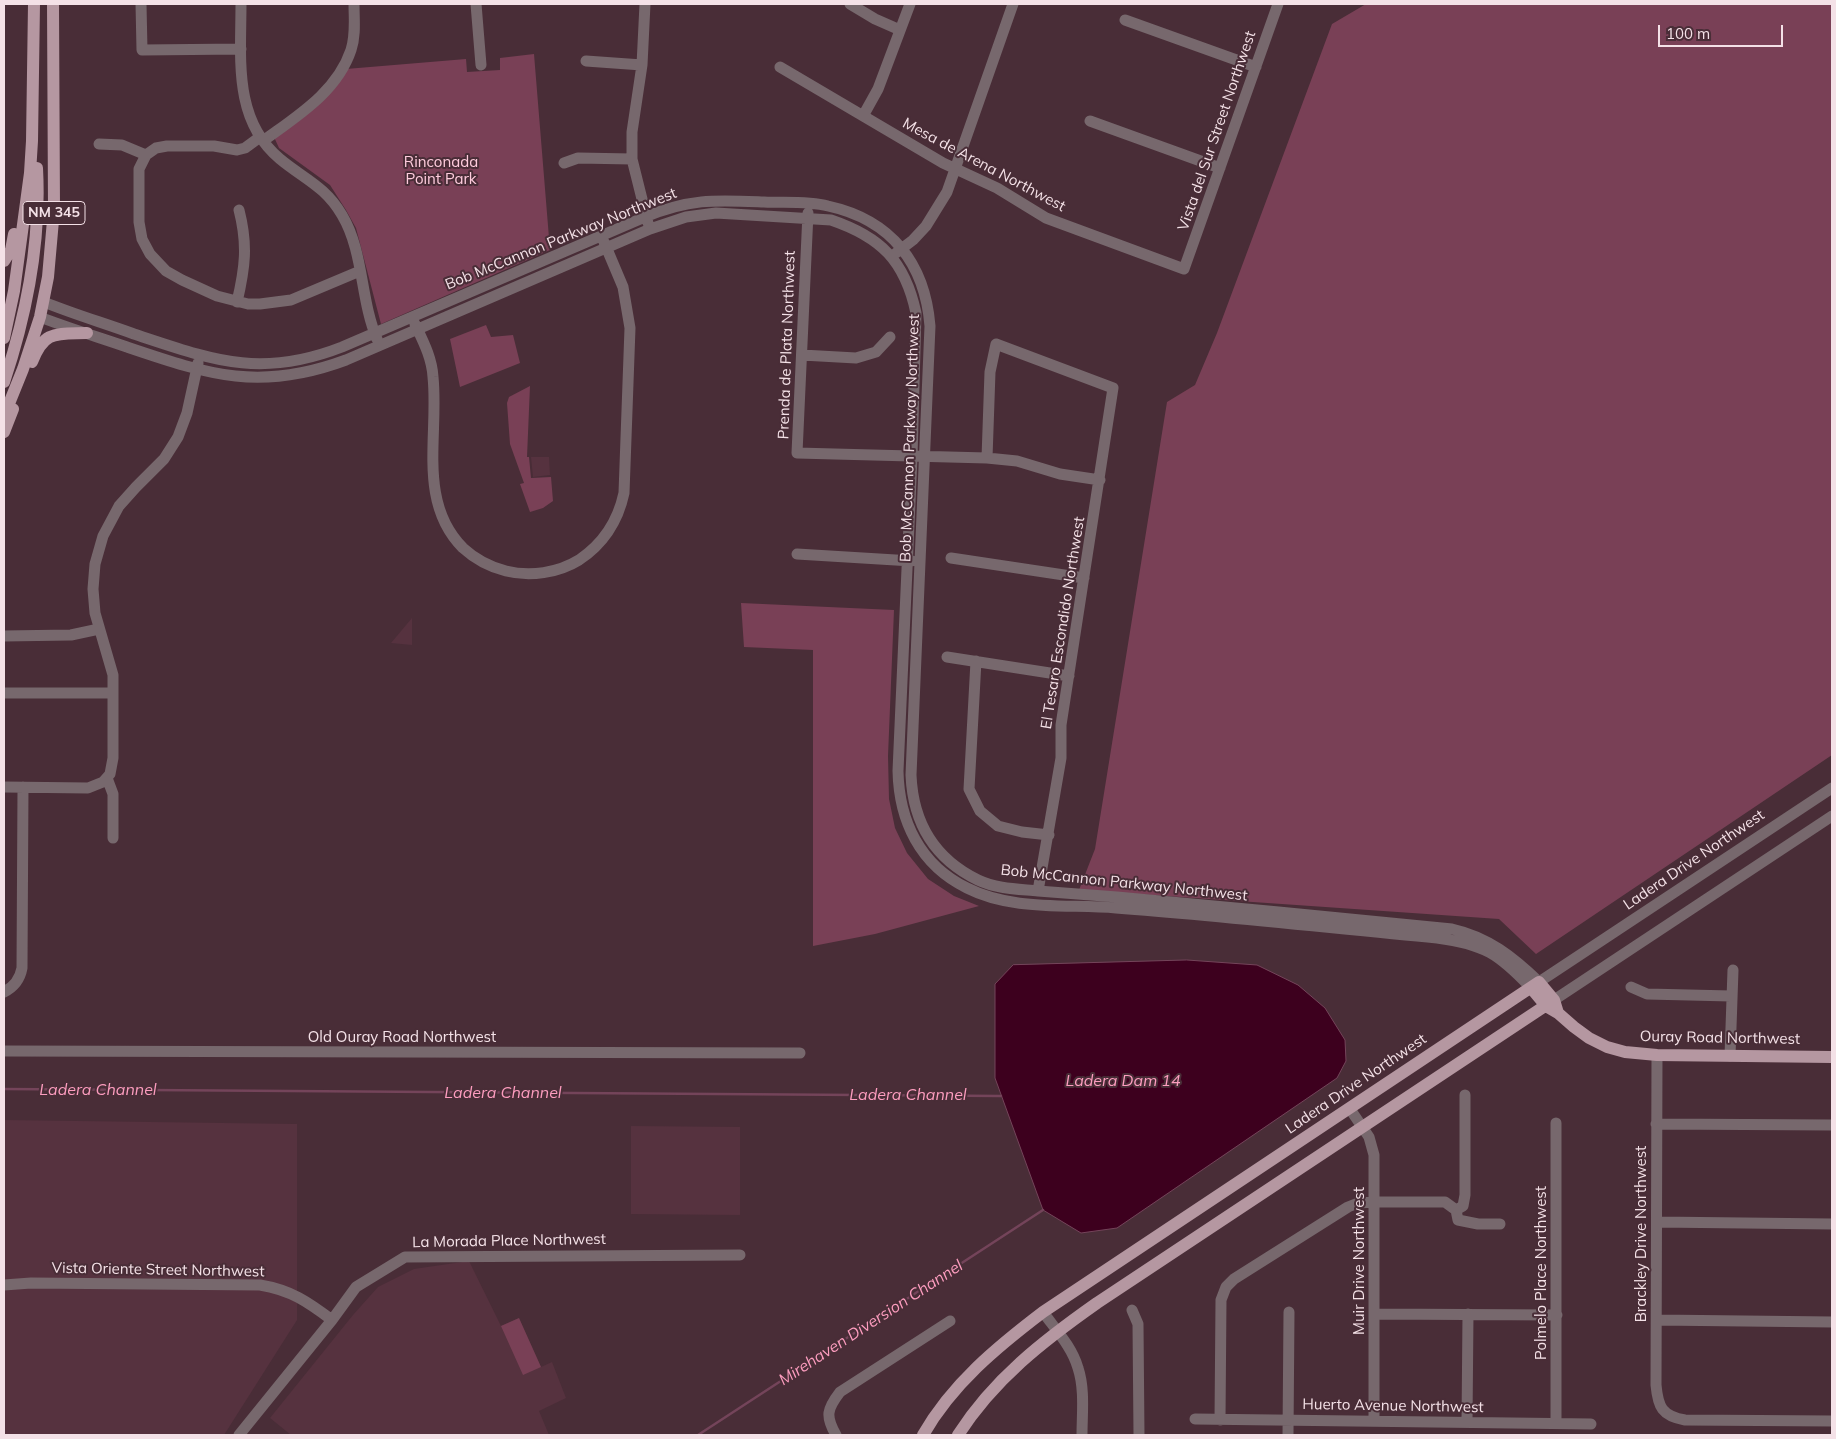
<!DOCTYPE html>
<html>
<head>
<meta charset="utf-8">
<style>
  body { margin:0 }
  #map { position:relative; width:1836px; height:1439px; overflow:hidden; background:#492d37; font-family:Mulish,sans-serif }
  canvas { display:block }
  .frame { position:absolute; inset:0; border:5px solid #f4e1e7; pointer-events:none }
  .scale { position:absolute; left:1658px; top:25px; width:125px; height:22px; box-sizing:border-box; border:2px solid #f4e1e7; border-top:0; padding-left:6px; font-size:15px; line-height:18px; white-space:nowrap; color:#f4e1e7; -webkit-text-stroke:4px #492d37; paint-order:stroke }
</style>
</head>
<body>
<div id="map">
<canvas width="1836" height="1439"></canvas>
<div class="frame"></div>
<div class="scale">100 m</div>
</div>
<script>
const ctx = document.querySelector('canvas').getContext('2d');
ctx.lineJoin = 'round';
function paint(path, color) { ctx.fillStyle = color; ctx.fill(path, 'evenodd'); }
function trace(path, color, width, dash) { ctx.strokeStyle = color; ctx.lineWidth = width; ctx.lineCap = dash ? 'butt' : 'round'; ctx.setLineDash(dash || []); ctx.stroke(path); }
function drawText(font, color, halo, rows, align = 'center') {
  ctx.font = font + ' Mulish,sans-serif'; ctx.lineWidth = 4; ctx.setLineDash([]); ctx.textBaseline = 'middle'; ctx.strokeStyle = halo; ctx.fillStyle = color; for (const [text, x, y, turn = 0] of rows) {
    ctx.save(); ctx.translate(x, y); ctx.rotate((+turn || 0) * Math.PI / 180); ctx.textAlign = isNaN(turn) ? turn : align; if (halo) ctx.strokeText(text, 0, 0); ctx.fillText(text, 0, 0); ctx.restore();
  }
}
const built = new Path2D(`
  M531 457H549L550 475 533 477Z
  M412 618V645L391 643Z
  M4 1120 297 1124V1320L224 1435H4Z
  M631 1126 740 1127V1215L631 1214Z
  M469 1261 501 1326 519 1318 541 1367 552 1362 566 1398 539 1411 549 1435H291L270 1418 353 1315 378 1287 414 1269Z`);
const green = new Path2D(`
  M1366 4H1832V755L1536 954 1499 919 1079 890 1095 849 1167 402 1195 385 1217 333 1332 24Z
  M534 54 550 250 381 324 356 228 346 210 330 185 279 148 274 137 346 69 466 59 467 72 500 70V58Z
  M486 325 491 337 513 335 520 363 460 387 450 339Z
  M530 386 527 457H529L531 478 551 477 553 501 543 508 530 512 520 484 524 483 510 444 507 403 509 397Z
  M741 603 894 610 888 756 889 799 895 828 907 853 928 879 954 896 979 906 875 934 813 946V650L744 647Z
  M519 1318 541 1367 523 1375 501 1326Z`);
const water = new Path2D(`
  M1187 960 1257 965 1298 985 1325 1008 1345 1040 1346 1061 1337 1078 1117 1228 1081 1233 1043 1210 995 1078V984L1013 965Z`);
const stream = new Path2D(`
  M4 1089 1001 1096
  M698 1435 1043 1210`);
const minor = new Path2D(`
  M141 4 142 50 241 49
  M241 4C241 59 233 120 280 159 304 179 325 186 342 215 364 252 360 299 377 339
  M476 4 481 65
  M645 4 642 65 632 132V159L648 223
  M850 4 875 19 900 30
  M1125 20 1256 67
  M586 61 642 65
  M780 67 943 163 997 188 1046 218 1184 269 1278 4
  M863 116 878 89 910 4
  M1090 121 1220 168
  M260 137 245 148 237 150 214 146H167L156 148 146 155 139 169V222L142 239 150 254 166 271 182 280 217 296 248 304H260L291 300 360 271
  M263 141C297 116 337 92 351 50 356 35 354 19 354 4
  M99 144 122 145 146 155
  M564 163 578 158 632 159
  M808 213 797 453 987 458 1017 461 1060 474 1100 480
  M896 253 913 240 926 226 947 192 1013 4
  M44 302C73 314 104 323 134 334 213 360 260 379 342 347L645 217C691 198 716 200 764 202 785 203 808 201 828 206 892 220 925 264 930 326L911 775C913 823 935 859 978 880 997 889 1018 889 1038 891 1064 893 1090 895 1117 897 1229 907 1340 918 1452 929 1488 937 1513 957 1539 982L1832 788
  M237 302C245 268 248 245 239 210
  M40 317C68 328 98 337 127 347 210 375 260 392 346 360L650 229 686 217 716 213 831 220C881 237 905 261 916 313L912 457 898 771C899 821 920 865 967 888 1012 911 1067 904 1116 908 1223 916 1330 928 1437 938 1484 944 1499 954 1531 988
  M415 324C423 341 432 358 433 377 439 435 417 502 463 548 475 559 490 567 506 571 530 577 558 573 579 560 603 544 618 521 624 493L630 328 623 287 604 242
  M802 355 856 358 876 352 890 337
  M987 458 990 372 996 344 1113 388 1061 725V758L1038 891
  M797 554 912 561
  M951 558 1084 578
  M4 636 71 635 99 629
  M947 657 1069 676
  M976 661 969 789 980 811 998 826 1022 832 1049 835
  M4 693H113
  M107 778 113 794V838
  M4 787 88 788 103 782 110 774 113 758V675L95 613 93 589 95 564 103 536 119 506 136 487 164 459 178 437 187 413 198 363
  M1631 987 1647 994 1731 996
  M4 992C14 987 20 979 22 968L23 787
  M1554 1000 1832 816
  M4 1051 800 1053
  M1657 1055 1656 1385C1658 1407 1662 1416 1685 1420L1832 1421
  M1730 1056 1733 970
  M1350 1109 1369 1137 1374 1155V1421
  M1556 1123V1423
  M1656 1124 1832 1125
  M1456 1210 1463 1206 1465 1195V1095
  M1657 1222 1832 1224
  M4 1285 31 1283 260 1285C291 1290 308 1302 332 1320
  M1132 1310 1138 1324 1139 1435
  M1043 1312C1056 1330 1072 1347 1078 1368 1085 1389 1082 1414 1082 1435
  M1374 1314 1557 1315
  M1657 1320 1832 1322
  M1195 1419 1591 1424
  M1220 1420 1221 1300 1226 1287 1234 1279 1348 1207 1358 1203 1375 1202H1445L1456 1210 1458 1220 1478 1224H1500
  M1467 1422 1468 1314
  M239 1435 332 1320 356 1287 405 1257 740 1255
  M836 1435C825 1416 827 1409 840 1392L950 1321
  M1288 1435 1289 1312`);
const major = new Path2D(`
  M4 261 11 250 14 234
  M4 338 14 291 30 173 32 141 34 4
  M32 362C44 330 56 334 87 333
  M4 382C27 313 41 241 37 168
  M4 416 23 369 40 317 48 277 54 209 53 4
  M4 432 13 409
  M1531 988 1546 1006 1558 1013 1574 1027 1589 1038 1607 1047 1625 1052 1657 1055 1832 1057
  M923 1435C952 1384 997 1347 1043 1312L1539 982 1554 1000 1558 1013
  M958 1435C994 1379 1043 1341 1097 1303L1554 1000`);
const shields = [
  [54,213,62]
];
const shieldNames = [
  ["NM 345",54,213]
];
const streetNames = [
  ["Vista del Sur Street Northwest",1217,131,-71],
  ["Mesa de Arena Northwest",984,165,28],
  ["Bob McCannon Parkway Northwest",561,239,-22],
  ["Prenda de Plata Northwest",787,345,-88],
  ["Bob McCannon Parkway Northwest",910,438,-88],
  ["El Tesaro Escondido Northwest",1063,623,-81],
  ["Ladera Drive Northwest",1694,860,-34],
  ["Bob McCannon Parkway Northwest",1124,883,6],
  ["Old Ouray Road Northwest",402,1037],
  ["Ouray Road Northwest",1720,1038,1],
  ["Ladera Drive Northwest",1356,1084,-34],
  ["Brackley Drive Northwest",1641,1234,-90],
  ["La Morada Place Northwest",509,1241,-1],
  ["Muir Drive Northwest",1359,1261,-90],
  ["Vista Oriente Street Northwest",158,1270,1],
  ["Polmelo Place Northwest",1541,1273,-90],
  ["Huerto Avenue Northwest",1393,1406,1]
];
const parkNames = [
  ["Rinconada",441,162],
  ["Point Park",441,179]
];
const waterNames = [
  ["Ladera Dam 14",1123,1081],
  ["Ladera Channel",98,1090],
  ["Ladera Channel",503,1093],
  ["Ladera Channel",908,1095],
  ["Mirehaven Diversion Channel",871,1323,-33]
];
paint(built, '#56323f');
paint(green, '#794056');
paint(water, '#3d001e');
trace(water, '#74445a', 1);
trace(stream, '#74445a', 2.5);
trace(minor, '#77686d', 11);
trace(major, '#b597a1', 12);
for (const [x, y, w] of shields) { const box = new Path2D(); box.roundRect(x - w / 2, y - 11.5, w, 23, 4); ctx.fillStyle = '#492d37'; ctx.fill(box); trace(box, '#f4e1e7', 1); }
drawText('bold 14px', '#f4e1e7', null, shieldNames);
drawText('15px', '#f4e1e7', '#492d37', streetNames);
drawText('15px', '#fcd', '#492d37', parkNames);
drawText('italic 16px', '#fd9dbf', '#492d37', waterNames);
</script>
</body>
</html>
